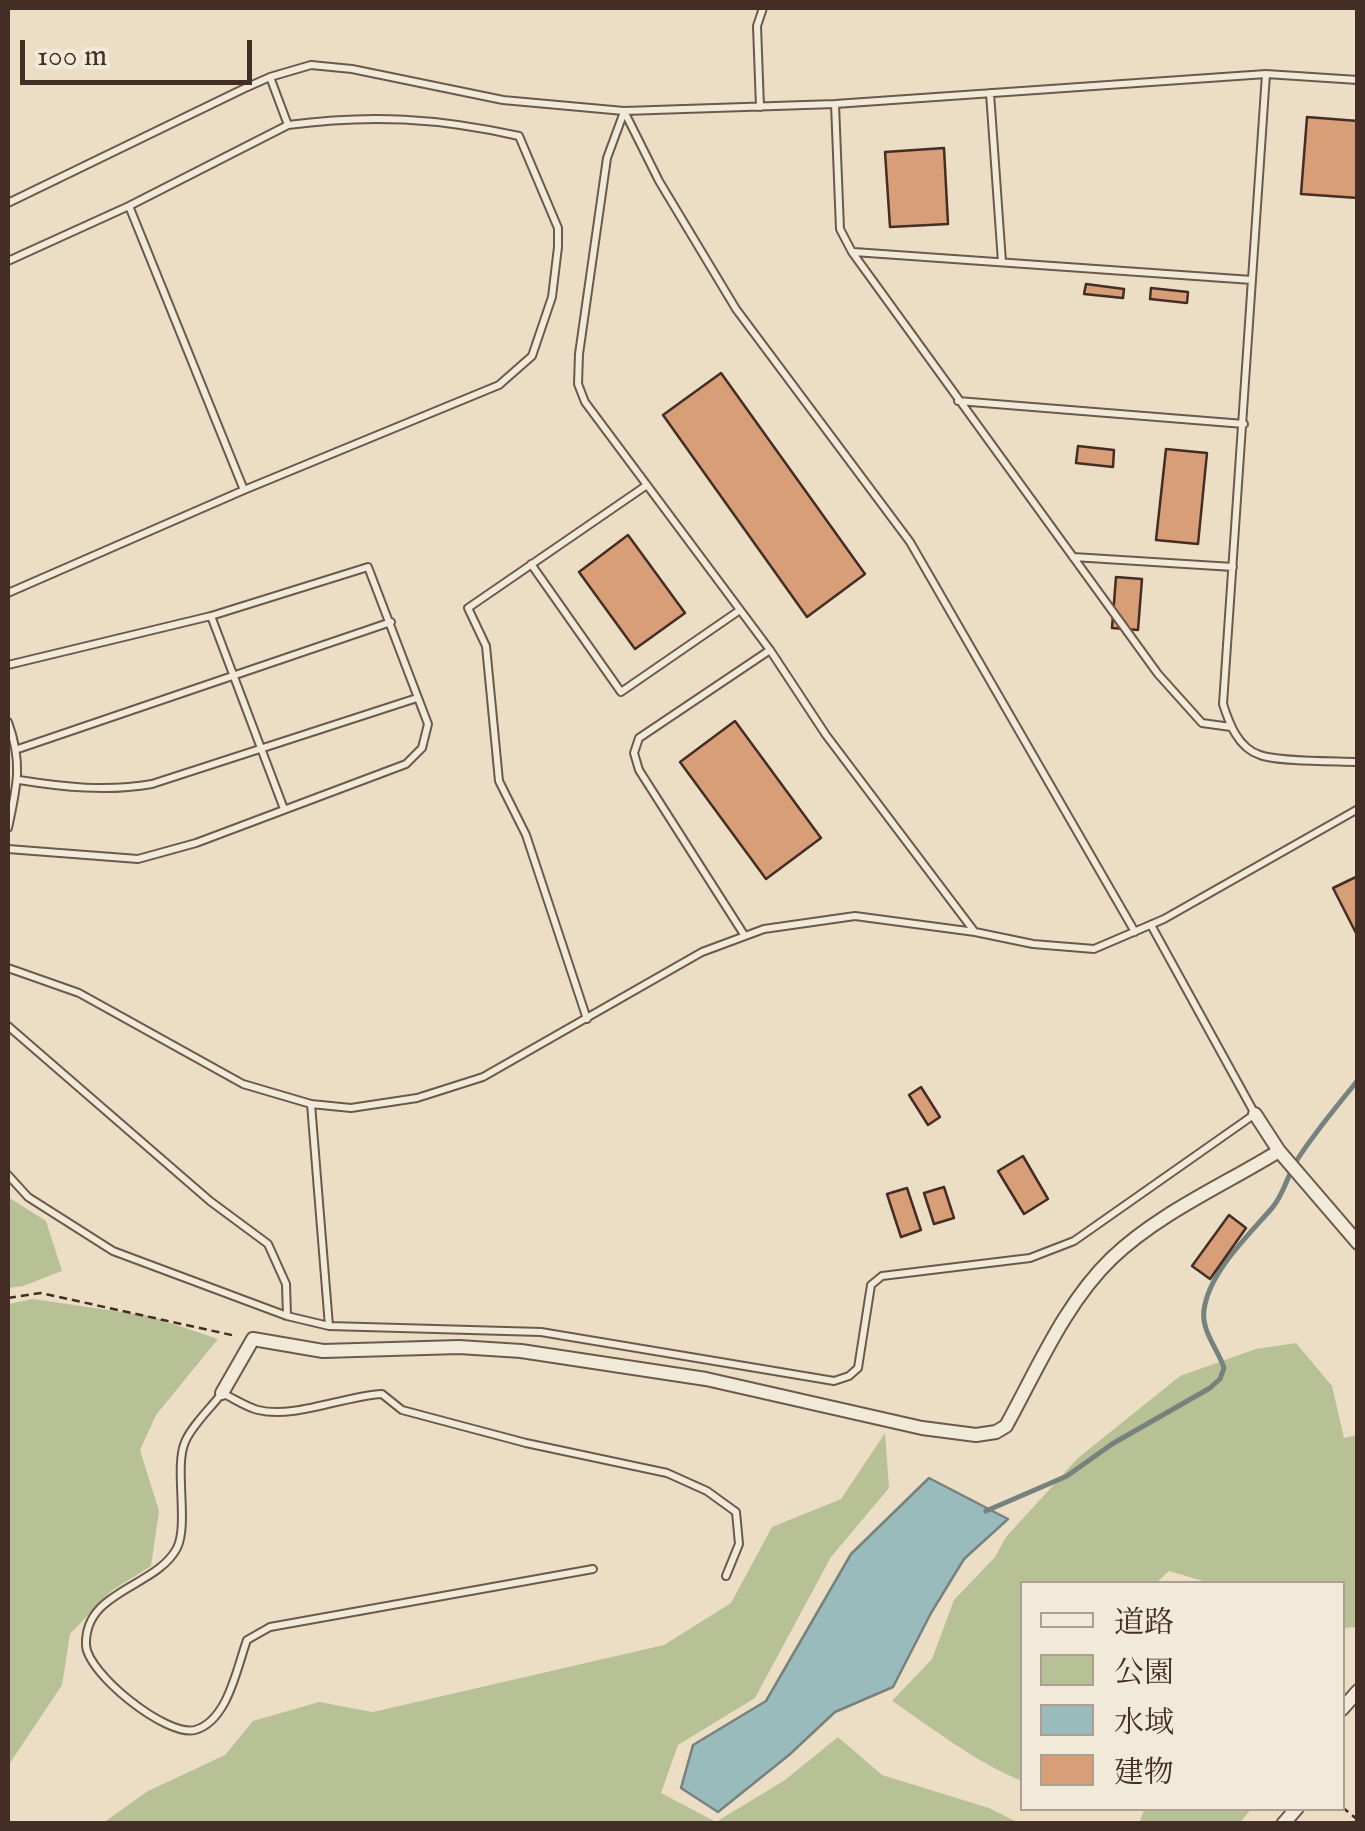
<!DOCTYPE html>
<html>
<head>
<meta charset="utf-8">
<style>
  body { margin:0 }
  #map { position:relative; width:1365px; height:1831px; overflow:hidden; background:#ebdec5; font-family:"IM FELL English","Noto Serif JP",serif }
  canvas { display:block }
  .frame { position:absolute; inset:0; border:10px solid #432d24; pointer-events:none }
  .legend { position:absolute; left:1020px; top:1581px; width:325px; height:230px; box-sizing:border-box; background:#f2ead9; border:2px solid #ac9e91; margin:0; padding:12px 18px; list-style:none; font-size:30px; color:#432d24 }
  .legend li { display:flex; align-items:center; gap:20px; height:50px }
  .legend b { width:50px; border:2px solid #ac9e91 }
  .scale { position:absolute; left:20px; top:40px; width:232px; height:45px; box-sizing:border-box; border:5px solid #432d24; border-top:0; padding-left:12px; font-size:30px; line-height:35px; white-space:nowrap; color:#432d24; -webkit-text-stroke:8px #f2ead9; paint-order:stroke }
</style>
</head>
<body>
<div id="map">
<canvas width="1365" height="1831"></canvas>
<div class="frame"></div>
<ul class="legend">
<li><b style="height:12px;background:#f2ead9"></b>道路</li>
<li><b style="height:28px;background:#b7c195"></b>公園</li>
<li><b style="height:28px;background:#9abbbb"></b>水域</li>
<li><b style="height:28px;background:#d79e78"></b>建物</li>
</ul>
<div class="scale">100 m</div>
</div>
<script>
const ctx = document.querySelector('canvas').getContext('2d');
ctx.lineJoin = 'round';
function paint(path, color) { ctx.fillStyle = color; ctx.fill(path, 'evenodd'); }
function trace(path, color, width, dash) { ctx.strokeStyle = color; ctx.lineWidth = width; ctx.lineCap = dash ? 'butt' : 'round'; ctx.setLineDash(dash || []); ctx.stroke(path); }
const green = new Path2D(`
  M8 1197 46 1221 62 1271 23 1286 8 1288Z
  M33 1299 149 1316 218 1339 156 1415 140 1450 159 1511 151 1566 111 1591 70 1634 62 1685 8 1766V1304Z
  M1296 1343 1332 1386 1344 1438 1357 1435V1627L1343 1628 1342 1584 1210 1583 1169 1571 1156 1583 1022 1584V1781C975 1762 934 1729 892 1701L932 1659 954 1600 995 1557 1006 1537 1078 1458 1180 1376 1256 1349Z
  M885 1433 889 1488 831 1557 755 1698 678 1745 661 1793 716 1822 785 1780 838 1737 882 1775 989 1808 1019 1823H103L148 1791 225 1755 253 1721 319 1702 373 1712 664 1645 731 1603 772 1527 841 1499Z
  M1145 1808H1251V1809L1240 1823H1139Z`);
const water = new Path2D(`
  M929 1478 1008 1519 964 1559 931 1613 893 1687 835 1712 789 1755 718 1812 681 1788 693 1745 766 1701 851 1554Z`);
const stream = new Path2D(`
  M986 1511 1067 1476 1112 1444 1210 1388 1220 1379 1224 1368C1218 1349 1201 1331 1204 1310 1209 1272 1248 1236 1272 1208 1284 1194 1287 1176 1297 1160 1315 1132 1337 1106 1358 1080`);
const building = new Path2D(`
  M1307 117 1358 121V198L1301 194Z
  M944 148 948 224 890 227 885 152Z
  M1086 284 1124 289 1123 298 1084 294Z
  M1151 288 1188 292 1187 303 1150 299Z
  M721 373 865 574 807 617 663 415Z
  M1078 446 1114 450 1113 467 1076 463Z
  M1166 449 1207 453 1198 544 1156 540Z
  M628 535 685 613 635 649 579 572Z
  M1116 577 1142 579 1138 630 1112 628Z
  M735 721 821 838 766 879 680 762Z
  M1358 876V935H1357L1333 888Z
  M921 1087 940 1117 928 1125 909 1095Z
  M1023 1156 1048 1199 1024 1214 998 1171Z
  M944 1187 954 1218 934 1224 924 1193Z
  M907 1188 921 1230 901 1237 887 1194Z
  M1229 1215 1246 1228 1210 1279 1192 1266Z`);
const path = new Path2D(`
  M8 1298 41 1293 236 1336
  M1342 1807 1358 1820`);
const service = new Path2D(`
  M1266 74 1223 704C1229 723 1238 748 1260 755 1279 762 1334 761 1358 762
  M990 93 1002 262
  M835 104 840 229 852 252 1158 674 1202 723 1231 727
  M760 107 757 26 763 8
  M624 111 659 181 736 309 910 542 1135 932
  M624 112 607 158 579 354 578 384 585 402 770 650
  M8 203 243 89 270 77 311 65 352 69 503 100 624 111 835 104 1266 74 1358 80
  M854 252 1252 280
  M8 261 129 206
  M958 401 1244 424
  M244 490 129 206 288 125 270 77
  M1073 557 1233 567
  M531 564 621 692 740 610
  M8 593 244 490 499 385 532 356 552 297 558 247V228L519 136C438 118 371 114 288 125
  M211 616 284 809
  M8 665 211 616 368 567 428 724 422 748 406 764 196 843 138 859 8 849
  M8 722C23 763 17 786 8 828
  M18 749 391 622
  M19 780C63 787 107 792 152 784L417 698
  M743 933 639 770 634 753 639 738 770 650 826 735 974 931
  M8 968 79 993 243 1084 311 1104 351 1108 417 1098 483 1077 702 952 764 929 855 916 975 932 1033 944 1094 949 1164 919 1358 809
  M587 1019 526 835 499 781 486 646 468 608 647 485
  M8 1026 210 1201 268 1244 286 1284 287 1316
  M311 1104 329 1326
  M8 1175 28 1197 113 1251 287 1316 329 1326 541 1332 834 1381 849 1376 858 1368 871 1285 882 1276 1030 1258 1074 1241 1255 1114 1151 925
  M593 1569 270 1627 247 1640C237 1667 228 1721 195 1730 166 1737 87 1673 86 1645 84 1590 156 1588 177 1548 189 1524 174 1467 185 1442 192 1425 211 1408 222 1393 233 1398 246 1407 258 1410 294 1419 344 1396 382 1394L402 1410 526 1443 667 1473 707 1491 736 1512 739 1544 726 1576`);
const minor = new Path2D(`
  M1255 1114 1279 1151 1358 1243
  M222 1393 253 1339 323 1351 459 1347 521 1351 706 1379 922 1428 976 1435 996 1432 1006 1426C1037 1370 1065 1303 1112 1258 1159 1213 1224 1185 1279 1151
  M1342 1709 1358 1691
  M1283 1824 1297 1808`);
paint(green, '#b7c195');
paint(water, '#9abbbb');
trace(water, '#77827f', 2.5);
trace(stream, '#77827f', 5);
paint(building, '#d79e78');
trace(building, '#432d24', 2.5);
trace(service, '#6d594c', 10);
trace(minor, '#6d594c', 16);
trace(path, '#432d24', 2.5, [8, 5]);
trace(service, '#f2ead9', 6);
trace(minor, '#f2ead9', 12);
</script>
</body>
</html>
